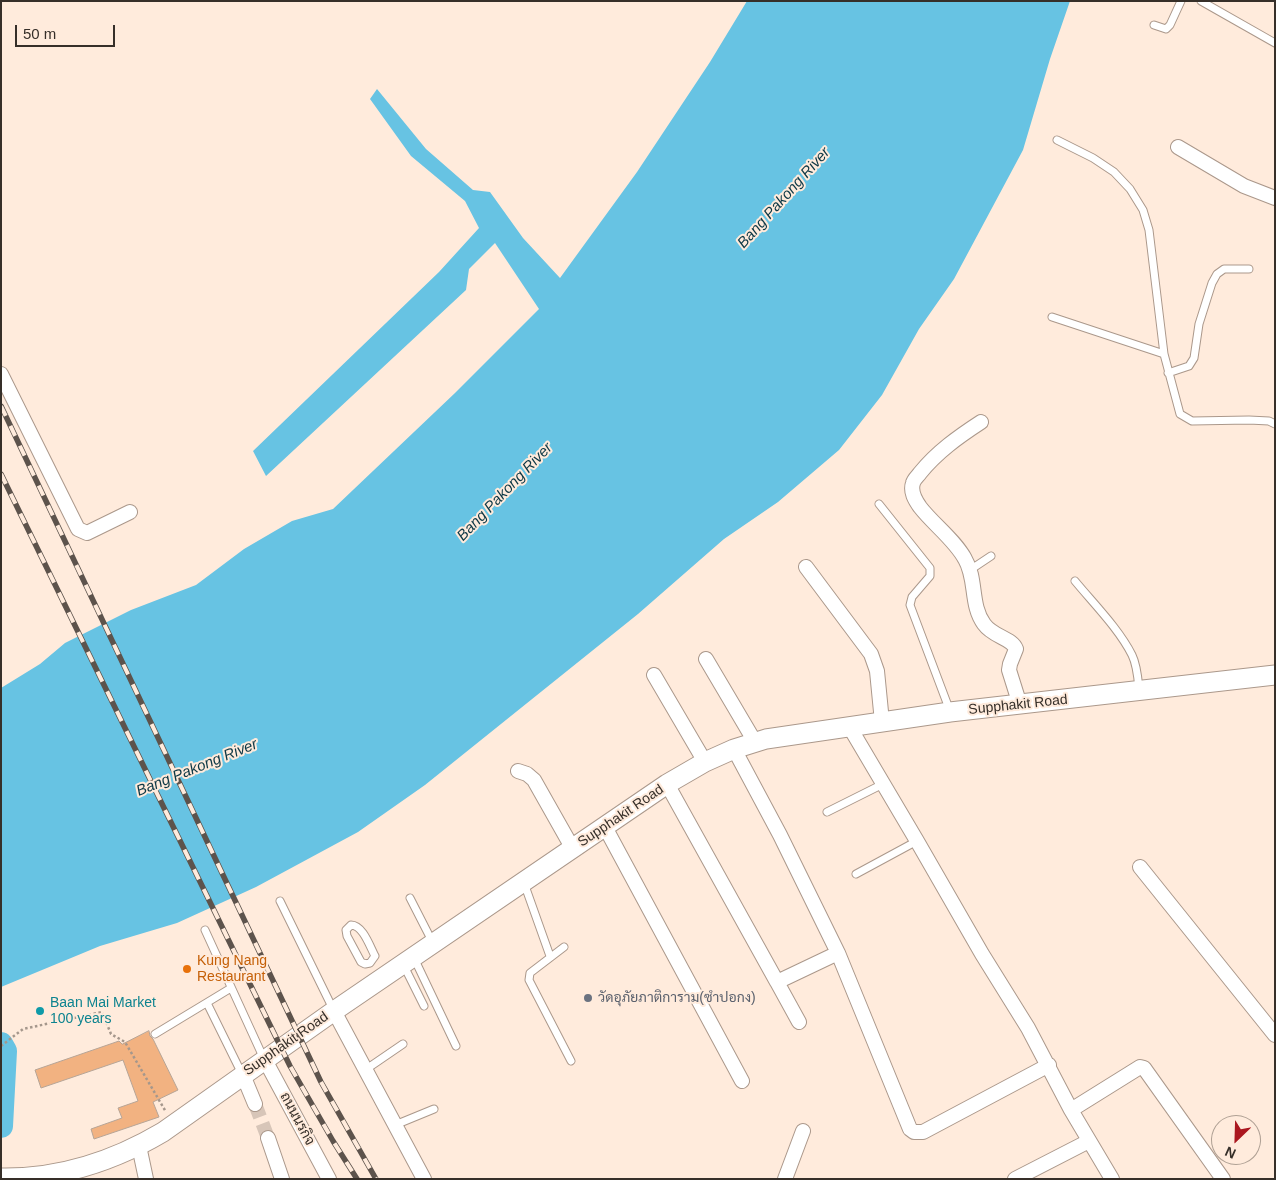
<!DOCTYPE html>
<html>
<head>
<meta charset="utf-8">
<style>
  body { margin:0 }
  #map { position:relative; width:1276px; height:1180px; overflow:hidden; background:#ffebdc; font-family:Arial,sans-serif }
  canvas { display:block }
  .frame { position:absolute; inset:0; border:2px solid #362f29; pointer-events:none }
  .north { position:absolute; left:1211px; top:1115px; width:50px; height:50px; box-sizing:border-box; background:#ffebdc; border:1px solid #afa094; border-radius:50%; rotate:204deg; font-size:14px; font-weight:700; line-height:20px; text-align:center; color:#362f29 }
  .north::after { content:''; display:block; margin:auto; width:18px; height:22px; background:#ab171f; clip-path:polygon(50% 0,100% 100%,50% 72%,0 100%) }
  .scale { position:absolute; left:15px; top:25px; width:100px; height:22px; box-sizing:border-box; border:2px solid #362f29; border-top:0; padding-left:6px; font-size:15px; line-height:18px; white-space:nowrap; color:#362f29; -webkit-text-stroke:4px #ffebdc; paint-order:stroke }
</style>
</head>
<body>
<div id="map">
<canvas width="1276" height="1180"></canvas>
<div class="frame"></div>
<div class="north">N</div>
<div class="scale">50 m</div>
</div>
<script>
const ctx = document.querySelector('canvas').getContext('2d');
ctx.lineJoin = 'round';
function paint(path, color) { ctx.fillStyle = color; ctx.fill(path, 'evenodd'); }
function trace(path, color, width, dash) { ctx.strokeStyle = color; ctx.lineWidth = width; ctx.lineCap = dash ? 'butt' : 'round'; ctx.setLineDash(dash || []); ctx.stroke(path); }
function drawText(font, color, halo, rows, align = 'center') {
  ctx.font = font + ' Arial,Sarabun,sans-serif'; ctx.lineWidth = 4; ctx.setLineDash([]); ctx.textBaseline = 'middle'; ctx.strokeStyle = halo; ctx.fillStyle = color; for (const [text, x, y, turn = 0] of rows) {
    ctx.save(); ctx.translate(x, y); ctx.rotate((+turn || 0) * Math.PI / 180); ctx.textAlign = isNaN(turn) ? turn : align; if (halo) ctx.strokeText(text, 0, 0); ctx.fillText(text, 0, 0); ctx.restore();
  }
}
const water = new Path2D(`
  M747 1H1070L1050 59 1023 150 954 279 919 329 882 395 839 450 778 502 724 539 638 614 425 785 358 832 256 887 177 923 100 946 1 987V688L40 664 65 643 131 610 196 585 244 549 292 521 333 509 455 393 539 309 495 243 469 269 466 290 266 476 253 451 439 272 479 228 465 201 411 156 370 99 377 89 426 149 473 190 490 192 523 238 560 278 637 172 710 62Z`);
const river = new Path2D(`
  M1 1044 5 1051 1 1126`);
const building = new Path2D(`
  M149 1031 150 1036 153 1039 178 1090 153 1102 159 1117 94 1139 91 1129 122 1118 118 1108 138 1101 123 1060 41 1088 35 1070 119 1041 122 1044Z`);
const minorTunnel = new Path2D(`
  M255 1104 268 1138`);
const path = new Path2D(`
  M1 1046 23 1029 102 1012 111 1034 125 1042 166 1112`);
const service = new Path2D(`
  M1201 1 1275 43
  M1154 25 1166 29 1170 25 1181 1
  M1057 140 1093 158 1114 172 1130 189 1143 210 1149 230 1164 354 1180 414 1192 421 1249 420 1269 421 1275 424
  M1052 317 1164 354
  M1168 373 1189 366 1194 358 1199 324 1212 283 1217 274 1224 269H1249
  M879 504 930 568V576L912 597 910 605 950 711
  M970 570 991 556
  M1075 581C1094 604 1119 629 1132 655 1137 665 1138 678 1139 689
  M827 812 883 784
  M856 874 917 841
  M524 883 550 956
  M410 898 433 943
  M280 901 334 1011
  M351 925C363 925 370 947 375 956L370 963 365 964 361 962 347 936 346 930Z
  M205 930 264 1059
  M564 947 530 973 529 980 571 1061
  M414 958 456 1046
  M403 964 424 1006
  M207 1003 242 1074
  M155 1034 231 988
  M365 1070 403 1044
  M395 1125 434 1109`);
const minor = new Path2D(`
  M1178 147 1244 186 1275 198
  M1 374 78 529 87 533 130 512
  M981 422C958 437 937 452 920 473 918 476 914 479 913 483 910 492 915 500 920 507 933 524 955 540 965 559 977 579 970 605 984 624 993 637 1012 638 1016 649L1010 664 1009 670 1020 705
  M806 567 871 654 877 671 882 722
  M706 659 755 742
  M654 675 705 762
  M849 726 917 841 982 954 1028 1028 1071 1110 1112 1179
  M734 749 780 835 838 953 910 1129 914 1132H923L1049 1065
  M518 771 527 774 534 780 573 849
  M667 784 777 982
  M605 827 742 1081
  M1140 867 1275 1035
  M334 1011 424 1179
  M799 1022 777 982 838 953
  M265 1060 329 1179
  M243 1075 255 1104
  M1071 1110 1140 1067 1144 1068 1223 1179
  M268 1138 282 1179
  M139 1146 146 1179
  M785 1179 803 1131
  M1015 1179 1089 1141`);
const secondary = new Path2D(`
  M1 1178C58 1179 114 1161 163 1132L334 1011 667 784 705 762 734 749 766 739 950 712 1275 675`);
const rail = new Path2D(`
  M1 406 321 1082 376 1179
  M1 474 290 1066 333 1141 357 1179`);
const markers = [
  [187,969,5,"#e8710a"],
  [588,998,5,"#6b7280"],
  [40,1011,5,"#0f9aa8"]
];
const streetNames = [
  ["Supphakit Road",1018,705,-6],
  ["Supphakit Road",621,816,-34],
  ["Supphakit Road",286,1044,-35],
  ["ถนนนรกิจ",297,1119,62]
];
const foodNames = [
  ["Kung Nang",197,961],
  ["Restaurant",197,977]
];
const worshipNames = [
  ["วัดอุภัยภาติการาม(ซำปอกง)",598,998]
];
const cultureNames = [
  ["Baan Mai Market",50,1003],
  ["100 years",50,1019]
];
const waterNames = [
  ["Bang Pakong River",784,198,-48],
  ["Bang Pakong River",505,492,-46],
  ["Bang Pakong River",197,768,-22]
];
paint(water, '#67c3e3');
trace(river, '#67c3e3', 24);
paint(building, '#f2b281');
trace(building, '#b6a496', 1);
trace(minorTunnel, '#d7c5b8', 14, [14, 7]);
trace(service, '#ab988b', 9);
trace(minor, '#ab988b', 16);
trace(secondary, '#ab988b', 21);
trace(path, '#a5978c', 2.5, [2.5, 2.5]);
trace(service, '#fff', 7);
trace(minor, '#fff', 14);
trace(secondary, '#fff', 19);
trace(rail, '#5d534c', 5.5);
trace(rail, '#ffebdc', 4, [11]);
for (const [x, y, r, color] of markers) { const dot = new Path2D(); dot.arc(x, y, r, 0, 2 * Math.PI); ctx.fillStyle = color; ctx.fill(dot); trace(dot, '#ffebdc', 2); }
drawText('14px', '#362f29', '#ffebdc', streetNames);
drawText('14px', '#c56008', '#ffebdc', foodNames, 'left');
drawText('14px', '#5b616d', '#ffebdc', worshipNames, 'left');
drawText('14px', '#0d838f', '#ffebdc', cultureNames, 'left');
drawText('italic 15px', '#0c3745', '#ffebdc', waterNames);
</script>
</body>
</html>
